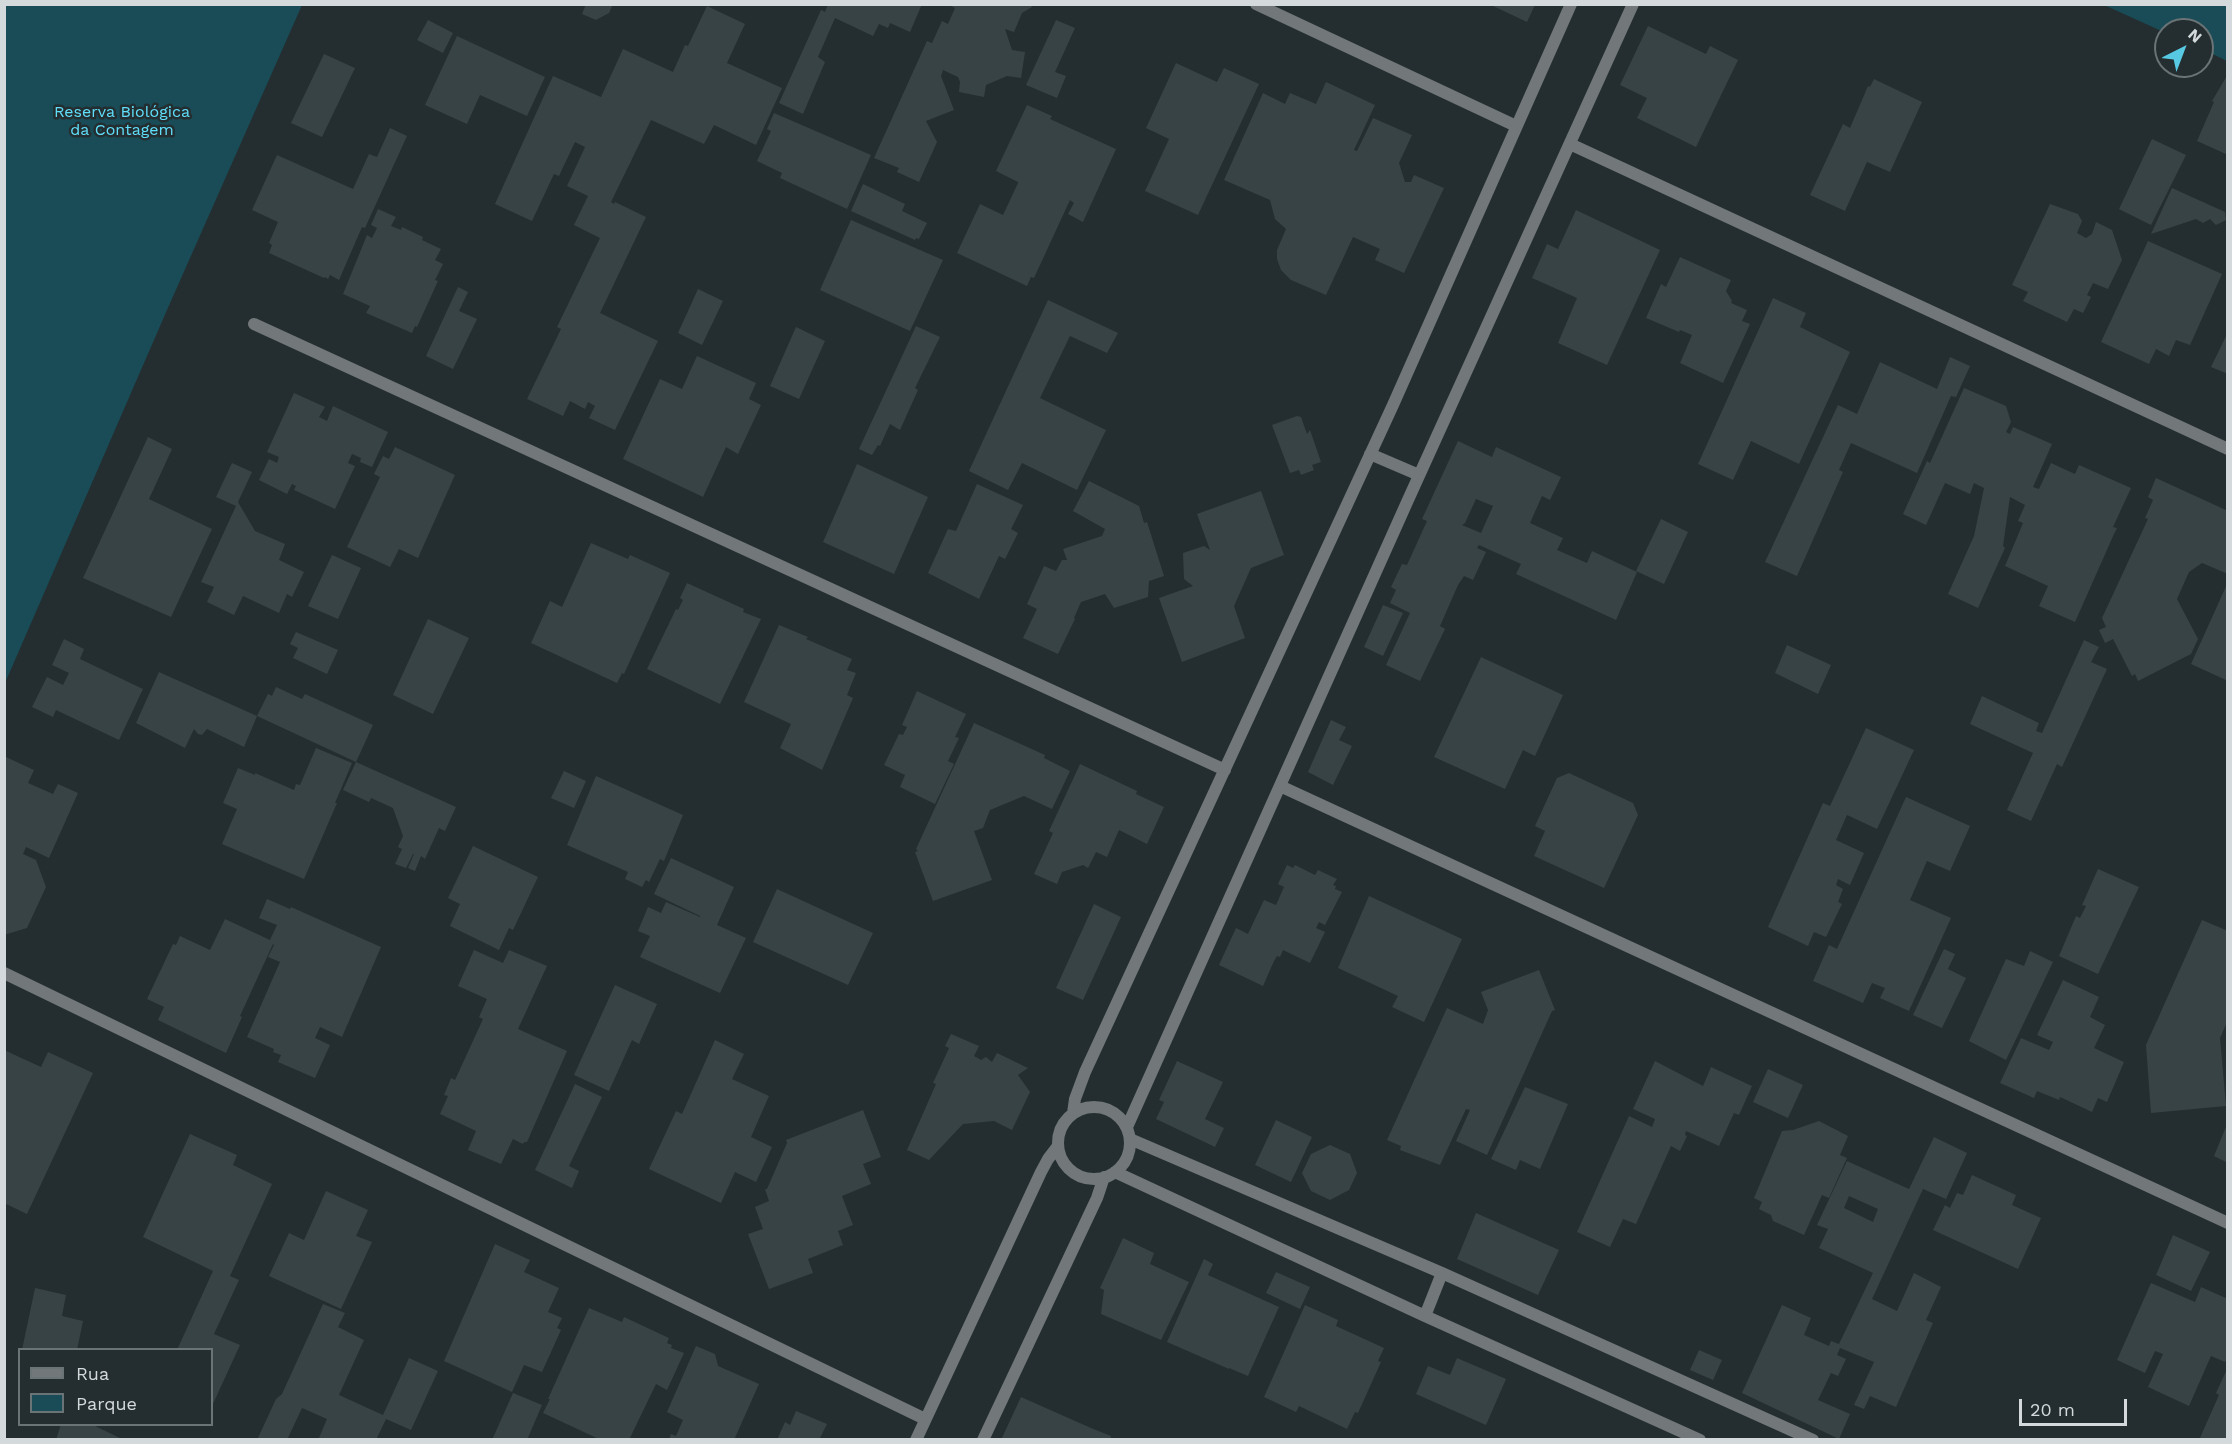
<!DOCTYPE html>
<html>
<head>
<meta charset="utf-8">
<style>
  body { margin:0 }
  #map { position:relative; width:2232px; height:1444px; overflow:hidden; background:#242e30; font-family:"Work Sans",sans-serif }
  canvas { display:block }
  .frame { position:absolute; inset:0; border:6px solid #d4dadc; pointer-events:none }
  .legend { position:absolute; left:18px; top:1348px; width:195px; height:78px; box-sizing:border-box; background:#242e30; border:2px solid #6a7375; margin:0; padding:8px 10px; list-style:none; font-size:18px; color:#d4dadc }
  .legend li { display:flex; align-items:center; gap:12px; height:30px }
  .legend b { width:30px; border:2px solid #6a7375 }
  .north { position:absolute; left:2154px; top:18px; width:60px; height:60px; box-sizing:border-box; background:#242e30; border:2px solid #6a7375; border-radius:50%; rotate:42deg; font-size:16px; font-weight:700; line-height:24px; text-align:center; color:#d4dadc }
  .north::after { content:''; display:block; margin:auto; width:21px; height:27px; background:#57c9e2; clip-path:polygon(50% 0,100% 100%,50% 72%,0 100%) }
  .scale { position:absolute; left:2019px; top:1399px; width:108px; height:27px; box-sizing:border-box; border:3px solid #d4dadc; border-top:0; padding-left:8px; font-size:18px; line-height:21px; white-space:nowrap; color:#d4dadc; -webkit-text-stroke:4px #242e30; paint-order:stroke }
</style>
</head>
<body>
<div id="map">
<canvas width="2232" height="1444"></canvas>
<div class="frame"></div>
<ul class="legend">
<li><b style="height:8px;background:#727779"></b>Rua</li>
<li><b style="height:16px;background:#194c57"></b>Parque</li>
</ul>
<div class="north">N</div>
<div class="scale">20 m</div>
</div>
<script>
const ctx = document.querySelector('canvas').getContext('2d');
ctx.lineJoin = 'round';
function paint(path, color) { ctx.fillStyle = color; ctx.fill(path, 'evenodd'); }
function trace(path, color, width, dash) { ctx.strokeStyle = color; ctx.lineWidth = width; ctx.lineCap = dash ? 'butt' : 'round'; ctx.setLineDash(dash || []); ctx.stroke(path); }
function drawText(font, color, halo, rows, align = 'center') {
  ctx.font = font + ' "Work Sans",sans-serif'; ctx.lineWidth = 5; ctx.setLineDash([]); ctx.textBaseline = 'middle'; ctx.strokeStyle = halo; ctx.fillStyle = color; for (const [text, x, y, turn = 0] of rows) {
    ctx.save(); ctx.translate(x, y); ctx.rotate((+turn || 0) * Math.PI / 180); ctx.textAlign = isNaN(turn) ? turn : align; if (halo) ctx.strokeText(text, 0, 0); ctx.fillText(text, 0, 0); ctx.restore();
  }
}
const green = new Path2D(`
  M5 4 302 5 167 310 5 683Z
  M2104 5H2227V61L2202 49V30H2166V33Z`);
const building = new Path2D(`
  M586 4H613L609 13 596 20 582 14Z
  M828 4H922L910 32 890 23 888 28 879 24 873 36 835 18 818 57 825 62 803 114 779 103 821 10 825 12Z
  M947 4H1031L1032 7 1022 13 1014 32 1005 29 1012 50 1025 52 1021 78 1007 76 986 85 984 97 959 92 960 82 958 77 943 70 941 76 954 110 926 121 937 142 919 182 897 172 899 168 874 158 927 41 932 43 942 21 948 24 955 8Z
  M1491 5H1535L1527 22Z
  M707 6 745 24 727 63 782 88 756 145 714 125 704 144 651 120 611 202 614 204 615 202 646 217 600 313 658 341 615 430 589 418 595 406 588 402 585 409 570 401 563 416 527 399 561 329 557 327 600 238 574 225 588 196 567 186 585 147 575 142 559 176 554 174 532 221 495 204 553 76 601 97 623 49 673 72 685 45 688 46Z
  M428 20 453 33 443 53 417 40Z
  M1056 20 1075 28 1055 72 1066 76 1057 98 1026 85Z
  M1648 26 1706 54 1710 46 1738 60 1696 147 1637 118 1647 98 1620 85Z
  M457 36 545 77 527 116 480 95 467 124 425 105Z
  M324 54 355 68 322 137 291 123Z
  M1176 63 1217 82 1224 68 1259 84 1198 215 1145 191 1169 139 1146 128Z
  M2228 74V155L2197 141 2214 102 2212 101Z
  M1874 79 1922 102 1890 172 1867 162 1845 211 1810 195 1843 124 1850 128 1868 86 1870 87Z
  M1326 82 1375 105 1354 150 1357 151 1373 118 1412 135 1399 163 1405 182H1411L1414 175 1444 188 1404 273 1375 260 1380 249 1353 237 1326 295 1291 280 1281 270 1277 259V250L1286 229 1275 219 1270 200 1224 180 1263 93 1285 104 1290 93 1316 104Z
  M1027 105 1052 116 1050 119 1116 149 1083 222 1068 214 1074 203 1070 200 1034 278 1031 277 1027 286 957 253 980 204 1003 215 1018 183V182L996 171Z
  M774 113 871 155 847 209 780 178 782 173 757 161 771 131 767 129Z
  M390 128 407 136 365 228 362 227 339 280 330 275 328 279 325 277 324 278 269 253 272 245 269 243 278 222 252 210 277 155 353 189 369 154 377 157Z
  M2152 139 2186 155 2151 225 2119 209Z
  M863 184 905 204 902 211 927 223 919 239 916 238 915 240 851 211Z
  M2172 188 2225 212 2226 220 2216 225 2210 219 2203 223 2196 219 2151 234Z
  M2050 204 2078 214 2082 221 2077 233 2086 238 2092 234 2096 222 2112 230 2122 260 2108 289 2093 283 2087 295 2091 297 2083 313 2074 309 2067 322 2023 301 2028 292 2012 285Z
  M378 209 396 217 391 226 401 230 402 227 423 237 422 240 441 249 435 260 443 264 435 280 438 281 417 327 415 326 412 333 366 313 370 306 343 294 367 235 372 238 377 228 371 225Z
  M1576 210 1660 250 1607 365 1558 343 1577 298 1532 278 1547 244 1558 249Z
  M851 220 943 260 910 331 820 290Z
  M2148 241 2222 274 2190 345 2176 340 2169 356 2156 349 2149 364 2101 342Z
  M1680 257 1731 280 1726 291 1732 301 1731 303 1747 310 1742 321 1750 324 1723 383 1680 363 1692 335 1680 330 1679 332 1646 318 1661 284 1666 287Z
  M458 287 468 292 459 311 477 319 453 369 426 356Z
  M698 289 723 301 702 345 678 333Z
  M1773 298 1806 313 1800 327 1850 352 1799 464 1751 441 1733 480 1698 464Z
  M1048 300 1118 333 1107 353 1070 336 1040 398 1106 430 1077 490 1022 463 1008 490 969 471Z
  M916 326 940 337 915 388 918 390 900 430 890 424 880 446 878 445 872 455 859 449Z
  M796 327 825 341 799 399 770 386Z
  M2228 332V374L2211 367Z
  M697 356 756 383 749 399 761 405 738 454 726 447 703 497 623 459 660 379 682 389Z
  M1950 357 1970 366 1956 397 1951 396 1917 473 1851 443 1839 470 1843 472 1839 481 1797 576 1765 562 1838 405 1857 414 1880 362 1937 389Z
  M1964 388 2006 406 2011 422 2006 432 2010 434 2013 427 2052 444 2033 487 2039 489 2051 463 2075 474 2079 465 2131 488 2113 527 2117 528 2114 534 2075 622 2039 606 2048 586 2005 566 2023 523 2018 521 2025 505 2010 497 2003 546 2005 548 1978 608 1948 594 1974 536 1984 488 1974 483 1970 494 1945 483 1926 525 1903 514 1927 461 1930 463Z
  M294 393 325 407 319 417 327 421 333 406 388 432 372 467 360 462 361 458 352 454 348 463 355 466 335 509 294 490 296 486 292 484 287 494 259 480 269 459 277 463 279 457 267 452Z
  M1297 416 1301 417 1307 434 1310 430 1321 462 1312 465 1314 470 1301 475 1299 470 1290 473 1272 425Z
  M148 437 172 449 149 499 212 529 171 617 83 578Z
  M1458 441 1492 457 1496 447 1561 477 1550 500 1542 496 1530 523 1563 538 1557 550 1587 563 1592 551 1637 572 1616 620 1516 574 1521 564 1479 545 1477 548 1486 552 1473 580 1464 576 1458 585 1440 626 1445 629 1420 681 1386 665 1410 613 1390 603 1396 590 1391 587 1402 564 1407 565 1427 521 1422 519ZM1476 499 1493 506 1481 533 1462 525 1465 523Z
  M395 447 455 475 418 558 399 549 390 567 347 547 380 477 374 474 383 456 389 459Z
  M232 463 252 472 238 502 255 531 285 544 279 560 304 572 292 597 287 594 279 613 243 596 234 615 207 602 214 587 201 582 236 506 216 497Z
  M857 464 928 497 894 574 823 542Z
  M2156 478 2228 511V574L2202 563 2189 572 2177 599 2198 639 2191 654 2138 681 2135 674 2132 676 2113 639 2105 643 2099 630 2106 627 2102 618 2148 519 2145 518 2153 500 2148 497Z
  M1089 481 1139 506 1144 523 1147 522 1164 576 1149 581 1148 597 1114 608 1105 594 1081 602 1074 618 1075 619 1058 654 1023 638 1037 609 1027 604 1044 566 1056 571 1062 560H1067L1063 549 1102 536 1105 529 1073 511Z
  M977 484 1023 505 1011 529 1018 533 1005 559 999 556 979 599 928 573 948 529 956 531Z
  M1261 491 1284 555 1251 568 1234 606 1245 638 1182 662 1159 598 1193 586 1184 579 1183 553 1204 546 1210 550 1197 514Z
  M1661 519 1688 532 1664 584 1636 571Z
  M591 543 628 559 630 555 670 573 624 674 622 673 617 683 531 643 550 601 562 607Z
  M332 555 361 568 338 619 308 606Z
  M2228 582V681L2191 664Z
  M687 583 744 609 743 612 761 619 720 704 647 669 676 609 678 610 683 600 680 598Z
  M1383 605 1403 613 1383 656 1364 647Z
  M428 619 469 638 433 714 393 695Z
  M779 625 808 637 806 639 852 659 847 670 856 673 847 695 853 698 822 770 780 748 791 724 744 702Z
  M296 632 338 650 327 674 293 658 298 648 290 644Z
  M64 639 84 649 80 659 143 689 119 740 56 710 53 717 32 707 47 677 63 685 69 673 52 665Z
  M2084 640 2099 647 2091 662 2107 669 2062 767 2057 764 2031 821 2007 810 2033 753 1970 724 1982 696 2039 723 2036 731 2042 733Z
  M1787 645 1831 665 1818 694 1775 673Z
  M1481 657 1563 695 1535 756 1523 750 1505 789 1434 757Z
  M159 672 257 716 244 747 207 729 202 735 198 734 194 729 185 748 136 723Z
  M276 687 302 699 305 694 373 725 356 762 257 716 268 694 272 696Z
  M917 691 966 714 955 737 959 738 948 761 954 764 935 804 900 787 905 775 884 765 899 734 903 735 907 727 902 725Z
  M1331 720 1346 727 1339 740 1352 746 1333 785 1308 772Z
  M974 723 1045 755 1044 758 1070 771 1052 809 1024 796 990 810 983 828 974 831 992 880 933 901 915 852 918 851 916 849Z
  M1866 728 1914 750 1877 829 1847 815 1836 840 1864 853 1850 885 1838 879 1836 885 1843 889 1838 902 1842 904 1826 937 1814 932 1808 946 1768 927 1823 803 1830 806Z
  M316 748 352 763 335 803H337L304 879 222 844 237 809 223 803 238 768 255 775V773L294 790 296 784 300 785Z
  M6 757 34 770 28 783 53 794 58 784 78 793 49 858 26 847 23 854 36 860 46 887 27 928 7 934 4 933V761Z
  M356 762 456 807 445 831 439 828 425 859 421 856 415 871 408 868 414 854H413L406 868 395 864 402 849 398 847 403 836 393 808 371 798 369 802 343 790Z
  M1080 764 1137 791 1136 794 1164 807 1147 844 1119 830 1107 857 1096 852 1088 868 1083 865 1062 872 1057 884 1034 874 1053 833 1049 831Z
  M564 771 586 781 574 808 551 798Z
  M1569 773 1633 803 1638 815 1604 888 1534 856 1545 831 1535 826 1557 778Z
  M596 776 683 815 664 861 660 859 649 882 646 880 642 887 625 879 628 872 567 845Z
  M1906 797 1970 826 1950 871 1927 861 1910 900 1951 918 1909 1011 1880 998 1885 988 1872 983 1863 1003 1813 981 1829 945 1837 949Z
  M473 846 538 877 513 930 509 928 499 950 450 926 460 904 448 898Z
  M671 858 734 887 717 925 746 938 720 993 640 957 650 936 638 931 648 907 661 913 666 902 700 917V916L654 894Z
  M1287 865 1293 868 1295 865 1315 875 1318 870 1337 879 1333 885 1336 886 1335 889 1342 892 1325 925 1319 922 1316 928 1325 932 1310 963 1283 950 1280 957 1277 956 1274 961 1263 986 1219 965 1236 928 1248 934 1264 900 1276 905 1284 887 1278 884Z
  M2098 869 2139 887 2098 974 2059 956 2076 916 2080 918 2086 906 2082 905Z
  M777 889 873 933 848 985 753 942Z
  M1369 896 1462 939 1424 1022 1392 1007 1398 996 1338 968Z
  M267 899 290 909 291 907 381 947 342 1037 320 1027 315 1038 330 1045 315 1078 278 1062 281 1055 273 1052 274 1049 247 1037 280 962 268 957 274 945 273 944 240 1016 242 1017 226 1053 158 1020 164 1007 147 999 173 944 176 945 180 936 210 950 225 919 270 940 277 925 259 918Z
  M1094 904 1121 917 1083 1000 1056 988Z
  M2202 920 2228 931V1020L2220 1038 2226 1106 2151 1113 2146 1045Z
  M1944 949 1955 954 1948 969 1966 978 1942 1028 1913 1015Z
  M474 950 503 963 509 950 547 966 518 1029 567 1051 527 1142H524L523 1144 513 1139 501 1164 468 1150 476 1131 440 1114 448 1096 444 1095 451 1078 455 1080 483 1019 479 1017 487 999 458 986Z
  M2030 951 2053 962 2006 1060 1969 1041 2006 959 2024 966Z
  M1539 970 1555 1010 1552 1011 1487 1155 1456 1141 1470 1110 1466 1109 1440 1165 1400 1150 1401 1146 1387 1140 1447 1008 1483 1024 1488 1010 1481 992Z
  M2063 980 2099 997 2090 1017 2105 1025 2094 1048 2124 1062 2107 1102 2098 1098 2092 1112 2060 1097 2059 1100 2037 1091 2034 1098 2000 1083 2021 1038 2049 1050 2053 1042 2037 1035Z
  M615 985 657 1004 639 1044 632 1040 609 1091 574 1075Z
  M951 1034 979 1046 974 1056 981 1060 986 1057 992 1062 997 1053 1028 1068 1018 1075 1030 1092 1012 1130 994 1121 963 1124 929 1160 907 1150 936 1084 933 1083 949 1048 945 1046Z
  M715 1040 744 1054 732 1079 769 1096 751 1137 772 1147 756 1182 735 1172 721 1203 649 1169 676 1111 682 1114Z
  M4 1050 41 1067 48 1052 93 1073 27 1214 4 1203Z
  M1177 1061 1223 1082 1205 1119 1224 1128 1215 1147 1156 1119 1164 1102 1159 1100Z
  M1655 1061 1703 1086 1711 1067 1752 1086 1739 1115 1734 1113 1719 1146 1686 1131 1685 1135 1687 1136 1680 1151 1671 1146 1636 1224 1623 1219 1610 1247 1577 1232 1629 1116 1652 1127 1655 1119 1633 1109Z
  M1768 1069 1803 1085 1788 1118 1753 1102Z
  M575 1084 602 1097 569 1166 579 1171 572 1188 535 1170Z
  M1525 1087 1568 1104 1540 1169 1520 1160 1516 1170 1491 1159Z
  M863 1110 881 1157 863 1164 871 1184 842 1196 853 1225 838 1231 843 1245 808 1259 813 1273 769 1289 748 1234 763 1229 755 1207 769 1201 765 1189H767L787 1143 786 1140Z
  M1276 1120 1312 1137 1291 1182 1255 1165Z
  M1819 1121 1848 1136 1840 1155 1847 1158 1829 1198 1822 1195 1804 1235 1773 1221 1771 1215 1759 1209 1762 1202 1754 1198 1782 1131 1793 1130Z
  M2228 1122V1163L2214 1156Z
  M190 1134 237 1155 233 1165 272 1184 230 1276 239 1280 214 1334 240 1345 212 1406V1350H177L213 1271 143 1237Z
  M1934 1137 1967 1153 1946 1199 1923 1189 1872 1299 1897 1311 1914 1273 1941 1287 1926 1320 1933 1323 1896 1407 1870 1396 1864 1409 1854 1405 1874 1362 1840 1348 1837 1355 1846 1359 1838 1376 1831 1373 1818 1400 1850 1414 1839 1439 1742 1393 1782 1305 1811 1318 1804 1335 1829 1346 1831 1341 1839 1344 1873 1273 1819 1248 1828 1229 1817 1225 1847 1161 1909 1189ZM1849 1196 1878 1209 1873 1222 1844 1208Z
  M1330 1145 1350 1154 1357 1173 1349 1190 1330 1200 1311 1191 1302 1173 1311 1154Z
  M1972 1175 2016 1195 2012 1205 2041 1218 2018 1269 1933 1230 1945 1205 1950 1208 1957 1193 1963 1195Z
  M326 1191 368 1210 356 1236 372 1242 341 1309 269 1276 289 1233 304 1240Z
  M1476 1213 1559 1250 1538 1295 1457 1259Z
  M2173 1235 2210 1252 2191 1291 2156 1275Z
  M1123 1238 1154 1253 1150 1264 1189 1282 1161 1340 1101 1314 1104 1290 1100 1288Z
  M495 1244 530 1260 524 1272 559 1288 548 1312 562 1318 557 1328 561 1330 542 1372 524 1365 512 1392 444 1361Z
  M1204 1259 1213 1264 1208 1275 1279 1307 1248 1376 1229 1368V1369L1167 1342Z
  M1276 1272 1310 1287 1300 1309 1266 1293Z
  M2151 1283 2195 1302 2201 1287 2228 1299V1356L2225 1362 2211 1356 2189 1406 2148 1387 2163 1354 2155 1351 2145 1373 2117 1360Z
  M35 1288 66 1295 62 1316 83 1321 77 1350H22Z
  M323 1304 345 1313 338 1327 364 1340 339 1395 383 1415 409 1358 438 1371 411 1430 386 1419 376 1440H318L327 1419 302 1408 287 1440H257L276 1399 282 1394Z
  M1305 1305 1338 1320 1336 1326 1384 1348 1378 1361 1381 1362 1358 1413 1355 1412 1347 1429 1299 1406 1296 1412 1264 1397Z
  M589 1308 622 1322 624 1317 669 1338 667 1343 672 1345 671 1348 684 1353 667 1390 656 1384 629 1440H601L543 1413 550 1399H548Z
  M696 1346 715 1354 718 1366 759 1384 734 1440H669L671 1434 676 1436 683 1420 667 1412Z
  M1699 1350 1722 1360 1713 1380 1690 1370Z
  M1457 1358 1506 1379 1486 1425 1416 1394 1428 1366 1450 1375Z
  M2228 1367V1440H2199L2219 1395 2216 1393Z
  M513 1393 542 1405 527 1440H492Z
  M1021 1397 1091 1428 1111 1436 1110 1440H1001Z
  M796 1411 827 1424 819 1440H777L785 1422 790 1425Z
  M61 1424H91L124 1440H56Z`);
const minor = new Path2D(`
  M1256 4 1516 126
  M1570 144 2228 449
  M254 324 1225 770
  M1370 454 1419 475
  M1280 786 2228 1223
  M4 973 925 1419
  M1058 1143a36 36 0 1 1 72 0a36 36 0 1 1-72 0Z
  M1073 1113 1075 1099 1085 1072 1393 405 1571 4
  M1127 1127 1408 500 1633 4
  M1130 1139 1442 1273 1813 1440
  M1115 1172 1425 1316 1700 1440
  M1425 1316 1442 1273
  M916 1440 1041 1172 1048 1159 1058 1146
  M983 1440 1097 1198 1104 1177`);
const parkNames = [
  ["Reserva Biológica",122,112],
  ["da Contagem",122,130]
];
paint(green, '#194c57');
paint(building, '#384346');
trace(minor, '#727779', 12);
drawText('16px', '#60dffb', '#242e30', parkNames);
</script>
</body>
</html>
